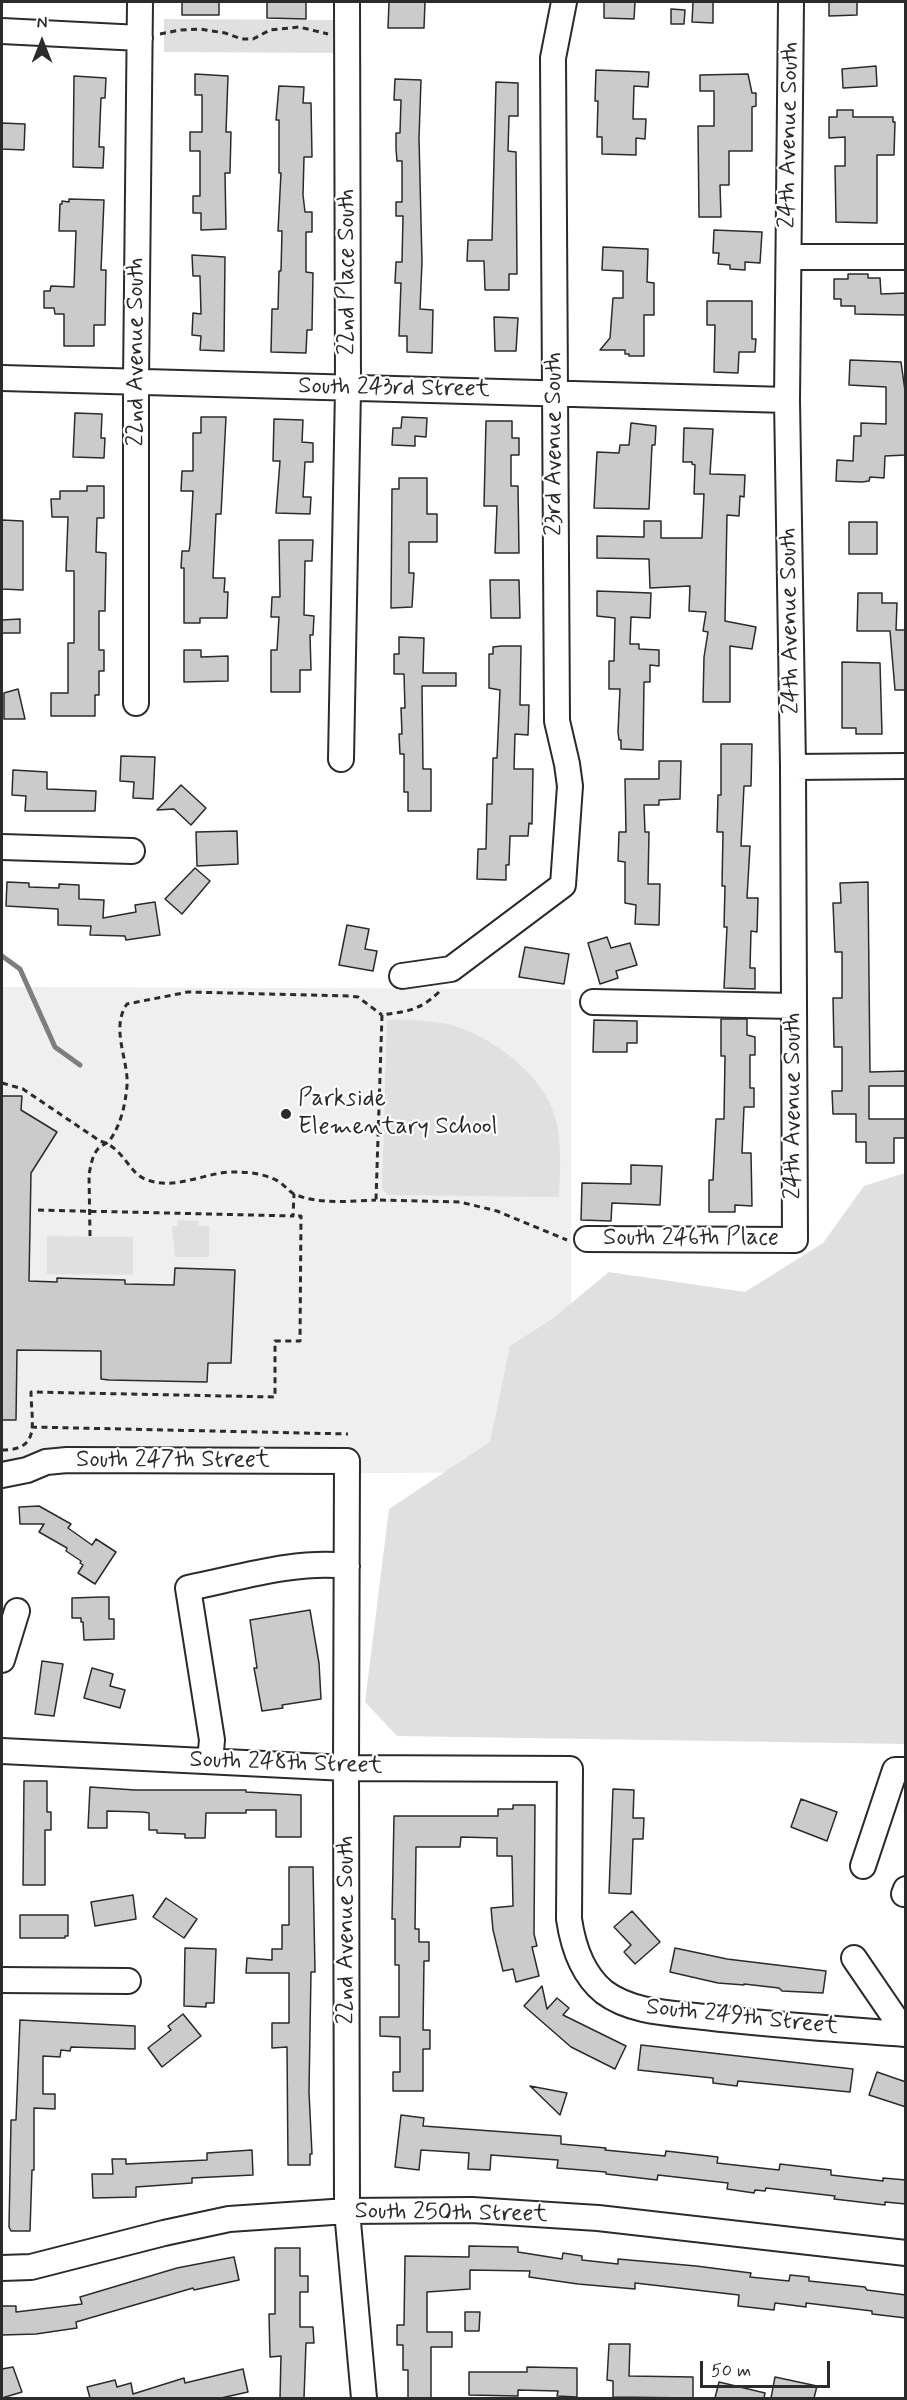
<!DOCTYPE html>
<html>
<head>
<meta charset="utf-8">
<style>
  body { margin:0 }
  #map { position:relative; width:907px; height:2400px; overflow:hidden; background:#fff; font-family:Mynerve,sans-serif }
  canvas { display:block }
  .frame { position:absolute; inset:0; border:3px solid #2b2b2b; pointer-events:none }
  .north { position:absolute; left:12px; top:12px; width:60px; height:60px; -webkit-text-stroke:4px #fff; paint-order:stroke; rotate:0deg; font-size:16px; font-weight:700; line-height:24px; text-align:center; color:#2b2b2b }
  .north::after { content:''; display:block; margin:auto; width:21px; height:27px; background:#2b2b2b; clip-path:polygon(50% 0,100% 100%,50% 72%,0 100%) }
  .scale { position:absolute; left:700px; top:2361px; width:130px; height:27px; box-sizing:border-box; border:3px solid #2b2b2b; border-top:0; padding-left:8px; font-size:18px; line-height:21px; white-space:nowrap; color:#2b2b2b; -webkit-text-stroke:4px #fff; paint-order:stroke }
</style>
</head>
<body>
<div id="map">
<canvas width="907" height="2400"></canvas>
<div class="frame"></div>
<div class="north">N</div>
<div class="scale">50 m</div>
</div>
<script>
const ctx = document.querySelector('canvas').getContext('2d');
ctx.lineJoin = 'round';
function paint(path, color) { ctx.fillStyle = color; ctx.fill(path, 'evenodd'); }
function trace(path, color, width, dash) { ctx.strokeStyle = color; ctx.lineWidth = width; ctx.lineCap = dash ? 'butt' : 'round'; ctx.setLineDash(dash || []); ctx.stroke(path); }
function drawText(font, color, halo, rows, align = 'center') {
  ctx.font = font + ' Mynerve,sans-serif'; ctx.lineWidth = 4.5; ctx.setLineDash([]); ctx.textBaseline = 'middle'; ctx.strokeStyle = halo; ctx.fillStyle = color; for (const [text, x, y, turn = 0] of rows) {
    ctx.save(); ctx.translate(x, y); ctx.rotate((+turn || 0) * Math.PI / 180); ctx.textAlign = isNaN(turn) ? turn : align; if (halo) ctx.strokeText(text, 0, 0); ctx.fillText(text, 0, 0); ctx.restore();
  }
}
const built = new Path2D(`
  M2 987 571 989V1472L2 1475Z`);
const green = new Path2D(`
  M164 19 339 20V53L164 52Z
  M387 1020C407 1019 427 1020 447 1024 490 1034 545 1075 556 1120 562 1145 560 1172 559 1197L389 1195 382 1189Z
  M905 1173V1744L397 1736 365 1702 389 1509 490 1442 510 1346 552 1319 609 1272 745 1292 823 1243 864 1186Z
  M178 1220 199 1221V1226H209V1257H175L172 1226H177Z
  M47 1236 133 1237V1275L47 1274Z`);
const stream = new Path2D(`
  M2 956 20 969 55 1047 80 1065`);
const building = new Path2D(`
  M182 2H219V15H182Z
  M267 2H306V19L267 18Z
  M389 2H425L424 28H388Z
  M604 2H635L634 19 604 18Z
  M693 2H713V23L692 22Z
  M829 2H857V15L829 16Z
  M671 9 685 10 684 24H671Z
  M876 66 877 86 843 88 842 69Z
  M596 70 649 72 648 87 634 86 633 119H646L645 139 636 138V155L602 154V137H597L598 101H595Z
  M195 74 228 76 226 132H231L230 173H225L226 229 201 230V213H193V196H200V151H190V132H202V95H195Z
  M748 74 752 93H756V106L752 107V151H729V185H720L721 217H699L698 126H714V91H700V75Z
  M74 76 106 78 105 98H101L99 147H104L103 168 73 167Z
  M395 79 421 80 419 138 422 262 420 309 433 310 432 353 407 352V336H399L401 283H395L396 262H402L403 216H396V202H402V161H397L396 149V133H400L401 100H394Z
  M496 82 518 83V116H509L508 151 516 152 517 274H509V290H485L484 261H467L468 240H492Z
  M279 86 304 87 303 103H311L312 157H304L303 195 305 212H312V232H306V272L313 273 312 330H307L306 353 271 352 272 309H278L279 271H281L282 231H278L281 173H279V120H276Z
  M837 110H853V117H893V122H895L894 155H877V223L836 222 835 166H845V137L829 138V117H837Z
  M2 123 25 124 24 150 2 149Z
  M69 199 104 200 101 270H106L105 325H94V346H64V314H55L54 308H44V291H50L51 286 74 287 76 231H59L60 204H62V201L69 202Z
  M714 230 762 232 760 263 745 262V270L730 269V265L718 264 719 253H713Z
  M603 247 648 249 647 282 654 283V315H644V356H629V354H625V350H600L610 338 613 298H623V271L602 270Z
  M192 255 225 257 224 351 200 350 201 336 192 335 193 313 201 314 200 276H193Z
  M848 274H868V278H880L881 294 906 293V315L855 314V306H841V299H834V279H848Z
  M707 301H752V339H756L755 352H739L738 373 714 372 715 325H707Z
  M494 317 518 318 516 351H495Z
  M850 360 901 362 906 398V455L885 456 884 478 870 477 869 481 862 482 836 481 837 460 853 461 854 436H861V423L886 424V387L849 385Z
  M75 413 102 414 101 438H105L104 458 73 457Z
  M201 417H226L221 514H216L213 578H225L224 592H228L227 618H200V623H184V568H181L182 551H189L190 545 193 491H181L182 471H193V433H201Z
  M402 417 427 418 426 437 415 436V446L392 445 393 428H401Z
  M274 419 303 420 302 442 313 443V462H305L303 497H311L310 514 276 513 280 461H273Z
  M486 421H512V438H519V455H511V486H518L519 553H495L497 506H484Z
  M631 423 656 426 655 445H652L649 509 594 508 597 452 619 453 620 445H629Z
  M684 428 713 429 710 474 745 475 744 497 740 496 739 516 727 515 725 621 756 627 752 649 730 646V702H703L704 657 708 632 703 631 706 612 689 611 690 586 650 588 649 559 597 558V536L644 537V521H661V538H702L704 494H694L695 465 692 464V462H683Z
  M399 478H427V514H437V542H409V573H414L412 607 391 608 392 489H399Z
  M87 486H104V518H97L96 552 106 553 105 611H99V650H104V671H99V695H95V716H51V693H68V643H74V571H66L68 517H52L51 499H60V491H87Z
  M2 520 23 521V590L2 589Z
  M849 522H877V554H849Z
  M279 540H313L312 561H305L304 615 314 616 313 635H310L311 670H300V692H271V650H277L279 617H271L272 597H280Z
  M490 580H519L520 618H491Z
  M597 591 651 593 650 618 631 617 630 644H639V649L659 650V666L650 665V682H644L643 750 621 749V740H619L618 732 620 689H609V661H614L615 618 597 616Z
  M858 593H882V603H897L896 630H906V690H895L890 631H857Z
  M20 619V633H2V620Z
  M399 637 424 638 423 673H456V686H422L423 769H431V811H408V792H404V754H400L399 734H402L401 708H405L404 674H394V654H399Z
  M501 646H521L520 705H529L528 735 515 734 514 769H533L532 824 529 823 528 836H510L509 865H506V880L477 879 478 849H486L487 804H492L493 758H497L500 690 489 688V654H493V647Z
  M184 650H201V657L228 656V681L184 682Z
  M842 662 880 663 882 734H856V728H842Z
  M18 689 25 719H4V693Z
  M721 744H752L751 786H744L741 846H750L747 898H758L757 932 751 931 750 968H755V989L724 988 727 927H724L725 886H722L723 832H717L718 795H721Z
  M121 756 155 757 153 799 133 798 134 782 120 781Z
  M659 761H681L680 799 659 800V805H644L645 832H649L648 884H660L659 925 635 924 636 905 625 903V862L618 861 619 832H626L625 779H659Z
  M13 770 47 772V789L96 791 95 811H25L26 796 12 795Z
  M181 785 206 808 191 825 174 809 157 810Z
  M237 831 238 864 197 866 196 832Z
  M195 868 210 881 182 914 165 899Z
  M7 882 29 883V887L59 888V884L79 885V899L104 900 103 918 136 912 135 905 155 902 160 935 126 940 125 936 90 935 91 926 58 925V909L6 906Z
  M868 882 870 1072 906 1071V1086H869V1119H906V1138H894V1163H866V1142H856V1114H833L832 1091H842V1047H834L833 998H842V952H835L833 903H841L840 883Z
  M347 925 369 929 365 949 377 951 373 971 339 965Z
  M607 937 611 948 630 943 637 965 616 971 618 978 600 984 588 943Z
  M525 947 569 954 564 984 519 977Z
  M721 1019H747V1035L755 1037V1055H750V1088H754V1107H744L742 1153H751L752 1206 735 1205V1212H709V1180H713L716 1119H724L725 1056H721Z
  M594 1020 637 1021V1043H627V1052H593Z
  M2 1096H22L21 1110 57 1132 31 1173 29 1281 57 1282V1278L86 1279 125 1280V1284L174 1285 175 1268 235 1270 231 1363H208L207 1382 109 1380 101 1379V1351L17 1350 16 1420H2Z
  M631 1165 662 1166 660 1205 612 1203 611 1221 581 1220 582 1183 631 1184Z
  M39 1506 71 1524 68 1528 92 1545 96 1539 116 1552 95 1584 78 1573 83 1565 80 1563 81 1561 66 1551 67 1548 39 1532 44 1524H20L19 1507Z
  M101 1597H109V1619H114V1639L84 1640 83 1622H81V1618H72V1598Z
  M310 1610 319 1663 321 1699 282 1705 283 1708 262 1711 254 1668H257L250 1620Z
  M42 1661 63 1664 54 1716 35 1714Z
  M92 1668 113 1674 110 1686 125 1690 120 1708 84 1698Z
  M24 1781H47V1812H51V1830H45V1885H23Z
  M90 1787 135 1790H246V1792L301 1795V1837H276V1810H246V1813H206L205 1838H185V1834L157 1833V1830H149V1813L143 1812 107 1811V1828H88Z
  M613 1789 634 1790 633 1818H644L643 1839H633L631 1894 609 1893Z
  M801 1799 837 1812 827 1841 791 1827Z
  M513 1805H535L534 1934 537 1946 532 1947 539 1976 516 1982 513 1969 503 1971 493 1930 491 1908 513 1906 512 1856H497V1838L461 1837 460 1847H416L415 1929H419V1942H429V1961H424L423 2030H430V2049H423V2091H393V2072H400V2037L380 2036V2017H399V1965H395V1919H392L394 1816H498V1809H513Z
  M289 1867H313L315 1972H311L309 2092 312 2154H310V2165H288L287 2047 272 2048V2023H289V1973H246L247 1958 272 1960V1949H282V1925H289Z
  M133 1895 136 1919 95 1926 91 1902Z
  M166 1898 197 1919 184 1938 153 1917Z
  M632 1911 660 1942 635 1964 624 1952 631 1945 614 1927Z
  M20 1915H68V1936H65V1938H20Z
  M185 1948 216 1949 214 2003H206V2007L184 2006Z
  M675 1948 727 1959 826 1971 823 1993 782 1991 779 1988 744 1984V1985L718 1983 670 1972Z
  M542 1986 547 2009 557 1998 569 2008 563 2015 626 2046 615 2069 571 2047 524 2006Z
  M183 2014 201 2036 162 2067 148 2048 171 2030 168 2026Z
  M20 2020 135 2026V2049L71 2047 70 2051 61 2050 60 2057 43 2056V2094H55V2109L34 2108V2170H32L30 2231H11L9 2227 11 2120H16Z
  M641 2045 853 2069 850 2092 738 2081 737 2086 713 2083V2078L638 2070Z
  M877 2072 906 2082V2107L869 2095Z
  M530 2086 567 2093 560 2115Z
  M401 2115 424 2118 423 2126 561 2136V2144L606 2148 605 2150 665 2156 666 2151 718 2157 717 2163 779 2170 780 2164 831 2170V2175L883 2181V2178L906 2180V2204L885 2202V2205L834 2199 835 2196 766 2188 765 2191 755 2190 754 2193 727 2189 728 2183 658 2175 657 2180 606 2174V2172L557 2168 558 2160 491 2155 490 2170 468 2169 469 2153 421 2150 419 2170 395 2167Z
  M252 2150 253 2175 192 2178V2183L136 2187V2197L93 2198 92 2174H113L112 2159H126V2164L207 2160V2153Z
  M469 2246 518 2247V2252L562 2259 563 2253 582 2256V2260L618 2264V2259L696 2266 751 2273 750 2277 789 2281 790 2275 809 2277V2281L865 2287 867 2290 906 2295V2318L872 2314V2311L806 2303V2307L775 2303 774 2310 738 2306 739 2295 635 2283V2289L578 2284 529 2277 530 2271 470 2270V2289L427 2292V2332H452V2347H431V2398H408V2370H403V2345H397V2325H404L405 2256 469 2257Z
  M275 2248H300V2276H308V2292H300V2327H313L314 2343H306L304 2398H280L281 2356 270 2357 269 2314H275Z
  M234 2257 239 2280 194 2290 193 2288 76 2322 77 2328 36 2334 2 2335V2306H16V2312L82 2304 80 2297 177 2268Z
  M465 2312H480L479 2331H465Z
  M609 2344H630L629 2376 693 2377V2398L613 2397V2381L607 2380Z
  M13 2367 22 2392 2 2398V2369Z
  M527 2367 577 2368V2397L557 2396 558 2391 518 2390V2396L469 2395V2372H527Z
  M243 2369 248 2392 221 2398H90L87 2387 115 2380 117 2387 131 2383 133 2394 184 2378 185 2383Z
  M775 2377 817 2386 814 2398H771Z
  M719 2382 765 2393 764 2398H715Z`);
const path = new Path2D(`
  M160 34 180 30 200 29 225 33 242 39H253L270 30 299 27 328 34
  M439 992C419 1011 408 1011 382 1015L376 1200 460 1202 497 1211 567 1240
  M2 1083 23 1089 100 1141C124 1148 128 1172 145 1179 175 1192 206 1171 236 1172 249 1172 264 1174 276 1180 283 1183 288 1191 294 1194 319 1205 350 1201 376 1200
  M38 1210 293 1216 294 1194
  M90 1236 89 1174C91 1166 92 1154 99 1148 103 1144 107 1144 110 1140 121 1124 125 1106 127 1086 129 1061 110 1028 127 1004L188 992 350 996 358 997 382 1015
  M31 1427 348 1434
  M2 1450C42 1450 31 1422 31 1392L275 1397V1341H300L301 1216H293`);
const minor = new Path2D(`
  M2 31 140 38
  M789 257H906
  M2 378 787 400
  M136 703V381L140 2
  M341 759 348 389 347 2
  M793 767 906 766
  M2 847 132 851
  M402 976 451 969 563 885 570 786 567 764 557 721 553 58 564 2
  M593 1002 794 1006
  M587 1239 795 1240 793 767 787 400 791 2
  M2 1475 27 1470 46 1462 67 1460 347 1461 346 1768 347 2211 364 2398
  M2 1660 17 1611
  M2 1751 346 1768 570 1769 569 1919C573 1946 582 1974 604 1992 632 2013 671 2013 705 2017 771 2025 838 2029 905 2034
  M210 1761 212 1740 188 1588C239 1578 295 1560 347 1566
  M863 1866 895 1770H906
  M904 1894 906 1889
  M854 1958 906 2034
  M2 1980 128 1981
  M2 2268 31 2267 164 2233 229 2219 347 2211 472 2210 598 2218 906 2253`);
const markers = [
  [286,1114,6,"#2b2b2b"]
];
const streetNames = [
  ["24th Avenue South",790,135,-89],
  ["22nd Place South",348,272,-90],
  ["22nd Avenue South",137,352,-90],
  ["South 243rd Street",394,389,1],
  ["23rd Avenue South",555,444,-90],
  ["24th Avenue South",791,621,-91],
  ["24th Avenue South",794,1106,-90],
  ["South 246th Place",691,1239],
  ["South 247th Street",173,1461],
  ["South 248th Street",286,1764,2],
  ["22nd Avenue South",347,1930,-90],
  ["South 249th Street",742,2018,6],
  ["South 250th Street",451,2214,1]
];
const poiNames = [
  ["Parkside",298,1100],
  ["Elementary School",298,1128]
];
paint(built, '#efefef');
paint(green, '#e0e0e0');
trace(stream, '#7e7e7e', 5);
paint(building, '#cbcbcb');
trace(building, '#2b2b2b', 1.5);
trace(minor, '#2b2b2b', 28);
trace(path, '#2b2b2b', 3, [6, 4.5]);
trace(minor, '#fff', 24);
for (const [x, y, r, color] of markers) { const dot = new Path2D(); dot.arc(x, y, r, 0, 2 * Math.PI); ctx.fillStyle = color; ctx.fill(dot); trace(dot, '#fff', 2); }
drawText('24px', '#2b2b2b', '#fff', streetNames);
drawText('24px', '#2b2b2b', '#fff', poiNames, 'left');
</script>
</body>
</html>
